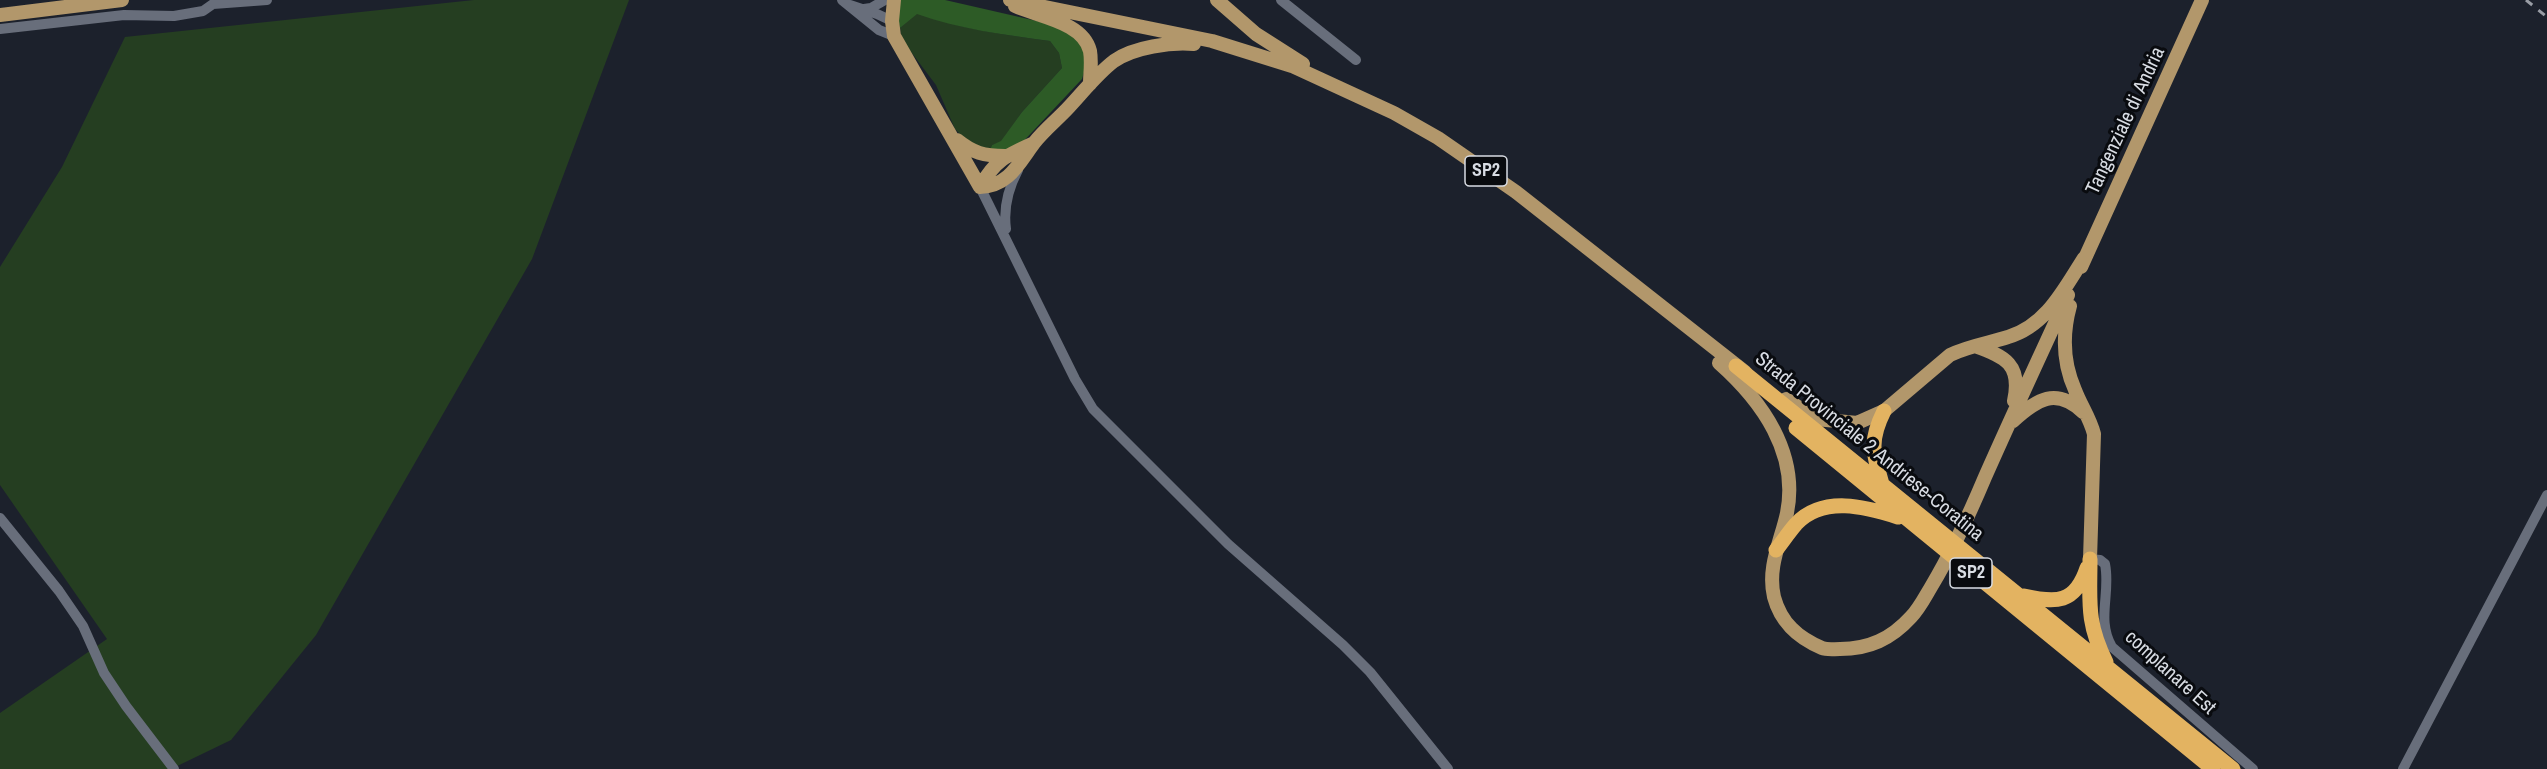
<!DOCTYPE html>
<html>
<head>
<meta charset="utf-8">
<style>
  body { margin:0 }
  canvas { display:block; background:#1c212c }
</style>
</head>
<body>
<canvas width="2547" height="769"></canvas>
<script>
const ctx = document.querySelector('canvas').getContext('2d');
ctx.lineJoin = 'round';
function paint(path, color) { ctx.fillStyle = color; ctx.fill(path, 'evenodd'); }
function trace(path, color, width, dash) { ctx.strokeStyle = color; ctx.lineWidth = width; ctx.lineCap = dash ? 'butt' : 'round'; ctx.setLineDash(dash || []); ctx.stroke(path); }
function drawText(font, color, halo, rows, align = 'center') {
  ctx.font = font + ' "Archivo Narrow",sans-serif'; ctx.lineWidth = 6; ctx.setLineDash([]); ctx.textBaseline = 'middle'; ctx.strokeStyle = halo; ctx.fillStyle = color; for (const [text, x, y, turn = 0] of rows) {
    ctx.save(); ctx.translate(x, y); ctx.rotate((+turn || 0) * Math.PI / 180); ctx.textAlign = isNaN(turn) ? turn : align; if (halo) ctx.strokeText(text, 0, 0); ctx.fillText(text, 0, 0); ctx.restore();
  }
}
const green = new Path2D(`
  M474 0H629L532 259 316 635 231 740 171 769H0V713L107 639 0 485V267L62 167 125 37Z
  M917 13C959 29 1006 35 1050 41L1059 53 1062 68 1022 112 1001 142 992 145 989 152 976 150 955 129 936 85 902 40 900 28Z`);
const forest = new Path2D(`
  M901 0H945L1063 27 1082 41 1088 59 1082 79 1019 146 1005 153 989 152 992 145 1001 141 1022 112 1062 68 1059 53 1050 41C1005 35 959 29 917 14L900 28 897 15Z`);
const minor = new Path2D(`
  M842 0 879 30 894 36
  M1281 0 1356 60
  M850 5 877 14 892 21
  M864 9 871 8 885 0
  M0 29 124 15 174 16 203 11 213 4 267 0
  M980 187 1075 379 1093 409 1228 544 1343 645 1370 672 1448 769
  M1006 229C1003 207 1008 189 1018 170
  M0 518 59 591 83 626 104 673 126 706 174 769
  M2090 559 2100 560 2105 564C2111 593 2096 620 2112 647L2253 769
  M2403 769 2547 495`);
const major = new Path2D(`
  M894 0 892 21 894 36 980 187
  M1010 0 1212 41 1292 66 1394 113 1438 138 1516 192 1745 372
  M1217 0 1256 34 1303 64
  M1015 6C1039 17 1083 22 1090 51 1092 62 1090 74 1090 84
  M0 15 122 0
  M957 140C973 153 984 156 1005 156
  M980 187C1009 186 1019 163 1034 143 1044 130 1058 119 1069 107 1083 92 1098 73 1114 61 1134 47 1171 42 1194 44
  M980 187C995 160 1007 155 1034 143
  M2081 267 2202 0
  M2070 306C2062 335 2063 363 2075 390 2081 406 2090 418 2094 434L2090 559
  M1975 346C2005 356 2022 365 2014 401
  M1719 363C1762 401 1799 453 1787 513 1781 541 1767 567 1774 597 1781 623 1798 638 1822 648 1827 650 1833 649 1840 649 1869 649 1891 639 1911 617 1919 609 1925 597 1931 587 1952 552 1969 515 1985 477 2012 416 2040 356 2068 295
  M1786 399 1816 419 1857 423 1884 411 1950 355C1968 346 1989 343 2008 337 2046 326 2064 289 2084 258
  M2013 421C2037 399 2056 387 2083 412`);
const highway = new Path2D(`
  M1736 366 2233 769
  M1796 428 2213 769
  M1882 484C1873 453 1869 441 1884 411
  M1776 550C1783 541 1789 532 1796 524 1823 495 1866 507 1898 517
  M2090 559C2090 602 2086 622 2106 662
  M2024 596C2056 603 2075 604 2087 568`);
const rail = new Path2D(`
  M2526 0 2547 17`);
const shields = [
  [1486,171,42],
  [1971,573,42]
];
const shieldNames = [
  ["SP2",1486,171],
  ["SP2",1971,573]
];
const streetNames = [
  ["Tangenziale di Andria",2126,121,-65],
  ["Strada Provinciale 2 Andriese-Coratina",1869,447,39],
  ["complanare Est",2170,673,42]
];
paint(green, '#253e21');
paint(forest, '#2d5b26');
trace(minor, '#686e7b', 10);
trace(major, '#b2976b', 14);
trace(highway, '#e3b361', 15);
trace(rail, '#999da5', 3, [8, 8]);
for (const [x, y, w] of shields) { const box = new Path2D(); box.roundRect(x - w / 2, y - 15, w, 30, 4.5); ctx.fillStyle = '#090b0f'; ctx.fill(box); trace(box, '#d8dce3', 1.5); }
drawText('bold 18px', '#d8dce3', null, shieldNames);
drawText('20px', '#d8dce3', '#090b0f', streetNames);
</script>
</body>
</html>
